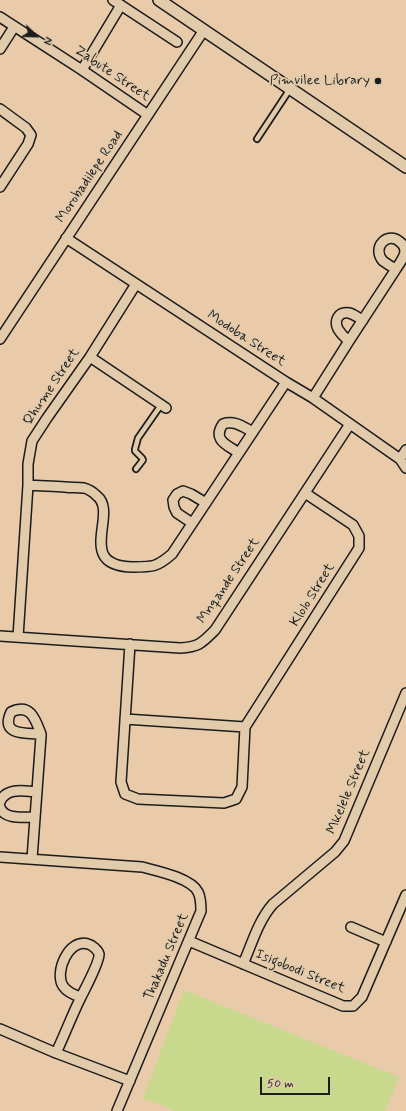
<!DOCTYPE html>
<html>
<head>
<meta charset="utf-8">
<style>
  body { margin:0 }
  #map { position:relative; width:406px; height:1111px; overflow:hidden; background:#e9cbaa; font-family:Mynerve,sans-serif }
  canvas { display:block }
  .north { position:absolute; left:16px; top:16px; width:40px; height:40px; -webkit-text-stroke:3px #e2cbab; paint-order:stroke; rotate:113deg; font-size:11px; font-weight:700; line-height:16px; text-align:center; color:#1c1c1c }
  .north::after { content:''; display:block; margin:auto; width:14px; height:18px; background:#1c1c1c; clip-path:polygon(50% 0,100% 100%,50% 72%,0 100%) }
  .scale { position:absolute; left:260px; top:1077px; width:70px; height:18px; box-sizing:border-box; border:2px solid #1c1c1c; border-top:0; padding-left:5px; font-size:12px; line-height:14px; white-space:nowrap; color:#1c1c1c; -webkit-text-stroke:3px #e2cbab; paint-order:stroke }
</style>
</head>
<body>
<div id="map">
<canvas width="406" height="1111"></canvas>
<div class="north">N</div>
<div class="scale">50 m</div>
</div>
<script>
const ctx = document.querySelector('canvas').getContext('2d');
ctx.lineJoin = 'round';
function paint(path, color) { ctx.fillStyle = color; ctx.fill(path, 'evenodd'); }
function trace(path, color, width, dash) { ctx.strokeStyle = color; ctx.lineWidth = width; ctx.lineCap = dash ? 'butt' : 'round'; ctx.setLineDash(dash || []); ctx.stroke(path); }
function drawText(font, color, halo, rows, align = 'center') {
  ctx.font = font + ' Mynerve,sans-serif'; ctx.lineWidth = 3.5; ctx.setLineDash([]); ctx.textBaseline = 'middle'; ctx.strokeStyle = halo; ctx.fillStyle = color; for (const [text, x, y, turn = 0] of rows) {
    ctx.save(); ctx.translate(x, y); ctx.rotate((+turn || 0) * Math.PI / 180); ctx.textAlign = isNaN(turn) ? turn : align; if (halo) ctx.strokeText(text, 0, 0); ctx.fillText(text, 0, 0); ctx.restore();
  }
}
const green = new Path2D(`
  M184 990 399 1077 385 1111H175L143 1098Z`);
const service = new Path2D(`
  M257 139 290 89
  M136 469 143 460 142 458 135 451V449L138 438 161 405`);
const minor = new Path2D(`
  M113 0 177 42
  M0 17 82 70 148 115
  M0 49 14 27
  M82 70 121 5
  M0 109 26 128 31 135 28 144 0 187
  M66 238 286 382 313 398 400 459 406 468
  M0 339 204 30
  M349 341C345 338 341 334 338 329 334 321 338 311 349 313 354 314 358 318 363 320
  M90 357 166 408
  M313 398 349 341 396 269C399 264 404 258 405 252 405 248 403 244 400 242 388 231 371 247 383 261 387 264 392 267 396 269
  M239 453C227 445 212 440 223 424 235 420 243 427 253 432
  M400 459 406 450
  M28 485C41 486 53 486 65 487 71 488 78 487 84 488 88 489 94 493 97 496 119 513 74 566 133 567 153 567 157 567 172 554L286 382
  M192 523 177 513 174 507 173 500 177 494 183 491 191 494 206 503
  M0 636 180 648C199 647 202 643 215 630L350 424
  M18 637 28 485V464L32 441 47 418 90 357 136 284
  M130 644 121 782 125 794 138 799 224 803 236 799 242 787 245 727 359 548V536L353 525 305 493
  M125 719 245 727
  M0 802C6 787 24 791 37 792
  M0 807C4 820 24 817 35 817
  M0 857 142 867C157 871 191 878 198 892 201 898 201 904 201 911L117 1111
  M32 859 41 736V734C35 718 30 703 11 712 0 736 26 733 41 734
  M351 927 386 942
  M189 941 343 1006H353L362 997 406 895
  M243 964C252 944 258 921 273 904L335 852 344 841 406 693
  M0 1029 56 1053 130 1081
  M56 1053C65 1034 72 1015 81 997 85 989 100 961 99 954 98 950 92 945 88 944 69 938 54 972 63 986 67 992 74 995 81 997`);
const tertiary = new Path2D(`
  M159 0 406 167`);
const markers = [
  [378,81,4,"#1c1c1c"]
];
const streetNames = [
  ["Zabute Street",112,74,34],
  ["Morobadilepe Road",90,177,-56],
  ["Modoba Street",246,339,33],
  ["Qhume Street",52,387,-56],
  ["Mnqande Street",229,581,-56],
  ["Klolo Street",313,595,-58],
  ["Mkelele Street",349,792,-67],
  ["Thakadu Street",167,957,-67],
  ["Isigobodi Street",300,972,22]
];
const poiNames = [
  ["Pimvilee Library",370,81]
];
paint(green, '#c8d98d');
trace(service, '#1c1c1c', 8);
trace(minor, '#1c1c1c', 12);
trace(tertiary, '#1c1c1c', 14);
trace(service, '#e2cbab', 4.5);
trace(minor, '#e2cbab', 9);
trace(tertiary, '#e2cbab', 11);
for (const [x, y, r, color] of markers) { const dot = new Path2D(); dot.arc(x, y, r, 0, 2 * Math.PI); ctx.fillStyle = color; ctx.fill(dot); trace(dot, '#e2cbab', 1.5); }
drawText('14px', '#1c1c1c', '#e2cbab', streetNames);
drawText('14px', '#1c1c1c', '#e2cbab', poiNames, 'right');
</script>
</body>
</html>
